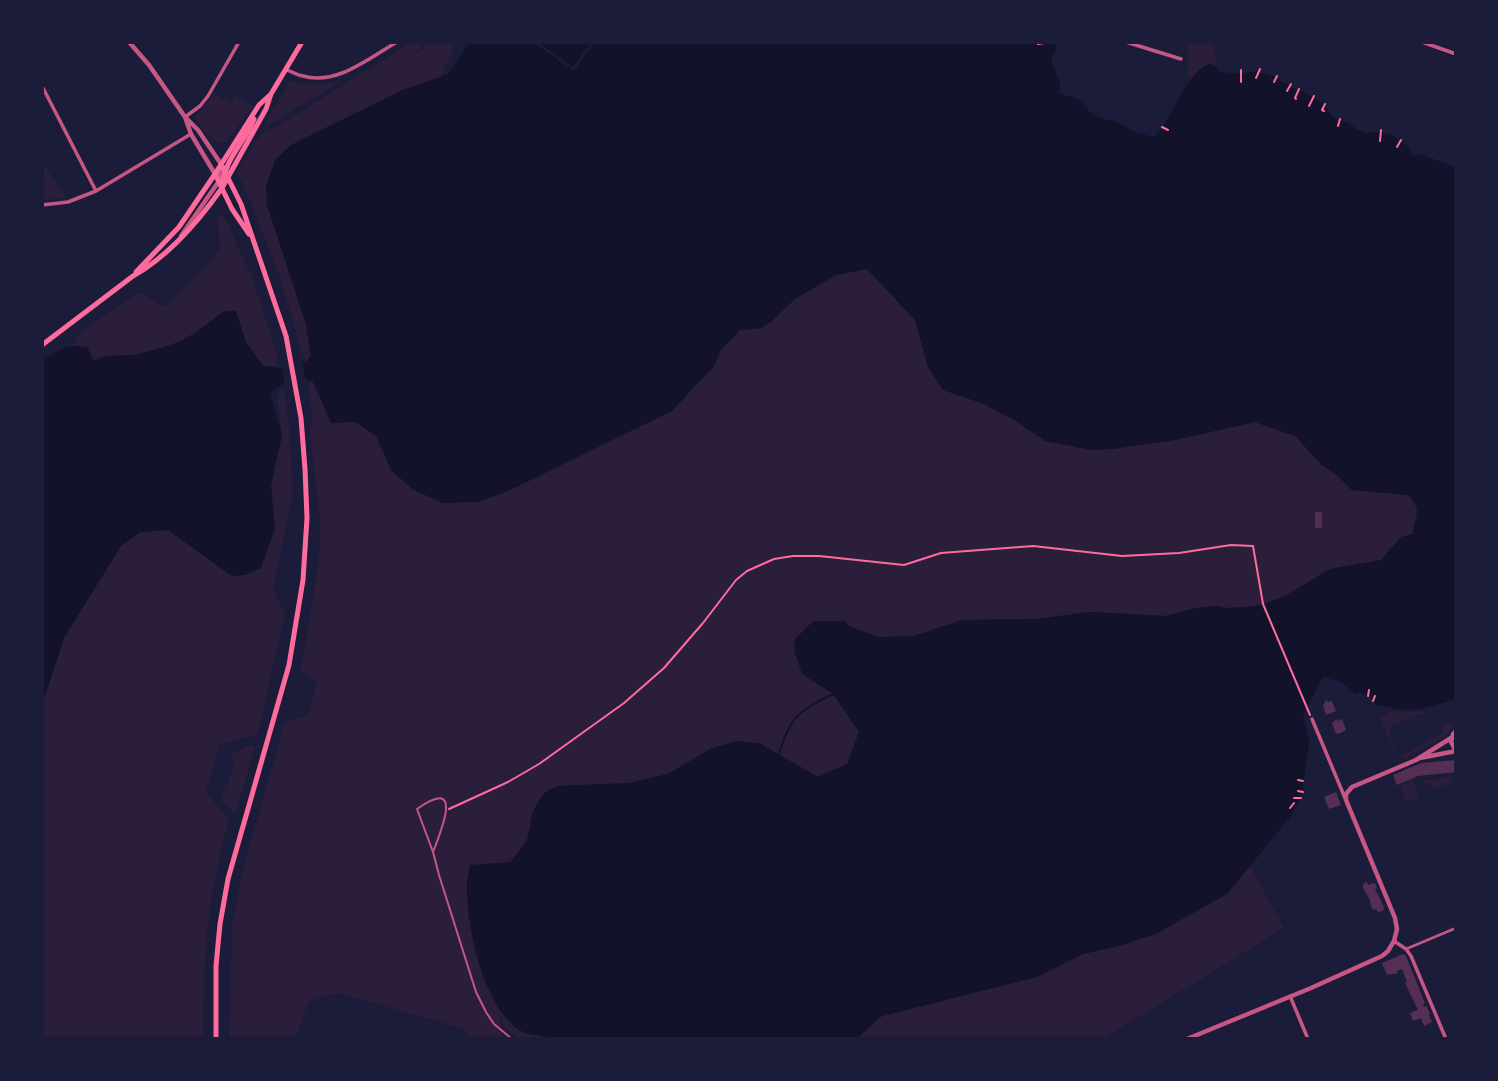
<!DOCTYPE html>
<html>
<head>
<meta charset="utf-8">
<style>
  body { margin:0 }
  #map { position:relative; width:1498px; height:1081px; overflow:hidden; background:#1b1b3a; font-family:"Playfair Display",serif }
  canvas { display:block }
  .frame { position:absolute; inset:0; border:44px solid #1b1b3a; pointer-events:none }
</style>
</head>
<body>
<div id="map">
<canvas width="1498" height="1081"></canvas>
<div class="frame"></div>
</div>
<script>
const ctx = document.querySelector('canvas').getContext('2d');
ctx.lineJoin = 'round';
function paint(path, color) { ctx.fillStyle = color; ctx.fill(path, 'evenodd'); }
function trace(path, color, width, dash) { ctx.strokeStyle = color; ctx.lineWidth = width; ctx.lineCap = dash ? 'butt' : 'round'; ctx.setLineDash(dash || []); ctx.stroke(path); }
const green = new Path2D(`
  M412 42H422L419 50 404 59 422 50 428 42H456L441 77 400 91 267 205 306 324 311 356 306 362 302 354 281 280 245 189 238 175V169L262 133 278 126Z
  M1187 42H1214L1217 67 1210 64 1202 68 1189 82Z
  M341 81 262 129 288 84 291 82 319 85Z
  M214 94 231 103 235 96 254 106 226 142C211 144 202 129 195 117Z
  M42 162 66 198 42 200Z
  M224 216 253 280 278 358 275 367 263 366 224 311C194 334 174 348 136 354 119 357 110 353 94 362L74 345 76 336 139 292 165 307 220 251 218 217Z
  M868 269 915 320 928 367 943 390 984 404 1012 419 1175 440 1255 422 1295 436 1322 465 1337 475 1352 490 1409 495C1423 513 1414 515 1413 535L1401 537 1381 560 1330 569 1285 596 1262 605 1248 607 1226 608 1217 606 1196 608 1165 616 1090 612 1036 619 962 620 914 636 879 637 850 627 802 674 833 694 860 732 847 764 818 777 759 743 710 749 668 774 629 783 557 786 544 793 533 811 527 841 510 863 524 1033 543 1035 555 1039H520L505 1028 499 1012 503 1039H469L464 1029 339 993 309 1001 295 1039H229L232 926 245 862 285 722 308 715 316 687 315 680H311L300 669 304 655 319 558 320 517 309 426 313 425 309 390 310 380 356 422 376 436 504 493 564 462 714 366 721 350 740 330 762 328 772 321 795 299 836 275Z
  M283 390 285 395 289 426 293 495 273 589 285 614 258 734 220 744 206 791 229 821C207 894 203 963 203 1039H42V705L64 638 121 546 141 532 168 530 232 576 275 529 271 486 282 435 277 395Z
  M1390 712H1424V713L1392 725C1386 733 1394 743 1397 751L1395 752 1380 717Z
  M1451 722 1454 726 1447 734 1436 742 1404 758 1402 755 1443 733 1441 727Z
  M250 745 255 746 236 813H234C227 806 220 801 222 791H226L234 763 231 757 233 753Z
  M1449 774H1451L1452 782 1432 790 1430 783H1425L1424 780 1449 778Z
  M1412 779 1420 797 1407 802 1400 786 1409 782 1408 780Z
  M1250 866 1284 928 1108 1036 1098 1039H856L882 1016 1037 977 1083 954 1123 945 1227 894Z`);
const water = new Path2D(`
  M470 42H1055L1057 49 1051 60 1060 83 1059 94 1077 98 1094 116 1119 123 1137 133 1154 137C1177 114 1179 80 1210 63L1217 67 1220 72 1240 74 1256 71 1276 77 1282 82 1317 99 1324 104 1331 115 1337 119 1349 123 1356 129 1366 133 1380 132 1392 135 1410 148 1411 154 1413 156 1419 154 1456 167V699L1425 708 1404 710 1376 705 1371 697 1358 692 1356 694 1339 681 1323 677 1303 715 1309 743 1301 798 1290 817 1227 894 1158 933 1123 945 1083 954 1037 977 882 1016 856 1039H555C545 1036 530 1035 523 1032 484 1012 466 926 467 886 467 879 469 872 470 865L510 862 527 841 533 811 544 793 557 786 629 783 668 774 710 749 736 741 759 743 818 777 847 764 859 732 833 694 802 674 795 653 794 640 813 621H845L850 627 879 637 914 636 962 620 1036 619 1090 612 1165 616 1196 608 1217 606 1226 608 1248 607 1262 605 1285 596 1330 569 1381 560 1401 537 1413 534C1415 515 1423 513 1409 495L1352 490 1337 475 1322 465 1295 436 1255 422 1175 440 1114 449 1091 450 1045 441 1012 419 984 404 943 390 928 367 915 320 867 269 836 275 795 299 772 321 761 328 740 330 721 350 714 366 672 411 504 493 477 502 442 503 412 489 391 470 376 436 356 422 331 423 313 382C299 374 282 384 270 393L282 435 271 486 275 529 261 568 245 575 232 576 168 530 140 532 121 546 64 638 42 705V362C57 349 68 344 87 347L94 361 105 356 136 355 174 344 193 335 224 311H236L246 342 263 366C281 368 298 373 311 356L306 324 267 205 266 186 275 160 291 145 400 91 448 74Z`);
const pier = new Path2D(`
  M533 42H537L573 67 589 45 585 42H594L574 71Z
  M302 361 306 382 285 386 281 365Z`);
const stream = new Path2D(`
  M779 754C790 717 798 711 833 694`);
const building = new Path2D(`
  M1315 512H1322V528H1315Z
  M1327 700 1328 702 1332 701 1336 711 1326 715 1323 705 1325 704 1324 702Z
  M1337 719 1338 721 1342 719 1346 730 1339 734V733L1336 734 1332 723Z
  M1456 760V772L1418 776 1397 785 1393 775 1421 763Z
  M1336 792 1341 805 1329 809 1324 797Z
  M1367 882 1368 885 1375 883 1377 888 1375 889 1384 907 1383 911 1378 912 1376 909 1374 910 1371 907 1370 900 1363 888V884Z
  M1403 954 1406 956 1425 1003 1423 1004 1424 1007 1427 1006 1430 1014 1429 1015 1432 1022 1424 1026 1421 1018 1413 1021 1410 1013 1418 1010 1406 985 1405 983 1407 982 1402 969 1397 971 1398 973 1387 975 1382 963Z`);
const path = new Path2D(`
  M1038 44 1051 42
  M1241 70V82
  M1256 78 1260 69
  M1274 82 1277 76
  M1287 91 1291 84
  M1296 99 1295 98 1299 89
  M1309 106 1314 96
  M1324 111 1322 110 1325 104
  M1338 126 1340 119
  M1162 127 1168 130
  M1380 141 1381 130
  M1397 147 1401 140
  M1368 696 1369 690
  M1373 701 1375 696
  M1298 780 1303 781
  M1298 791 1303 792
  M1294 798H1301
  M1290 808 1294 803
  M449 809 508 782 539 764 624 703 664 668 703 623 736 580 747 571 774 559 793 556H819L904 565 941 553 1033 546 1122 556 1179 553 1231 545 1253 546 1263 604 1310 715`);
const service = new Path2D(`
  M433 852C441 831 465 775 417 809L433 852 439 875 476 992 486 1012 494 1024 512 1039
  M1455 1012H1456`);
const pedestrian = new Path2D(`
  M1406 949 1456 928`);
const minor = new Path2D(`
  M1126 42 1181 59
  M1422 42 1456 54
  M287 70C292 72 297 75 303 76 336 86 369 58 397 42
  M42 86 96 191
  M185 117 200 106 208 96 239 42
  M42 205 68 202 96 191 191 134
  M1312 719 1345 798
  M1394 941 1406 949 1411 956 1446 1039
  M1290 996 1308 1039`);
const tertiary = new Path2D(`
  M129 42 149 65 185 117 198 130 221 164 219 181 181 236
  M185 117 191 134 215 174
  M1456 731 1453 734 1451 742 1456 751
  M1420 758 1456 751
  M1187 1039 1311 988 1382 956 1388 951 1394 941 1397 929 1395 918 1346 800V794L1352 787 1416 760 1451 738`);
const secondary = new Path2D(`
  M136 272 179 227 215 174
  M42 345 133 276C169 256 198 222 222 188`);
const primary = new Path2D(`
  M222 184C226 158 244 143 254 119
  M222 188 266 109 271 94 302 42
  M249 234 232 209 215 174 259 105 271 94
  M216 1039V966L220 924 228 879 289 665 303 580 307 518 305 469 301 418 286 336 241 204 221 164`);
paint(green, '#2a1e3b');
paint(water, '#12122b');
paint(pier, '#1b1b3a');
trace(stream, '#12122b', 2);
paint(building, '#542f53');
trace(path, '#ff6b9d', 2);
trace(service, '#c65784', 2);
trace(pedestrian, '#c65784', 2.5);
trace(minor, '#c65784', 3.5);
trace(tertiary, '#c65784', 4.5);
trace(secondary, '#ff6b9d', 5);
trace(primary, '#ff6b9d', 5);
</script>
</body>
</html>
